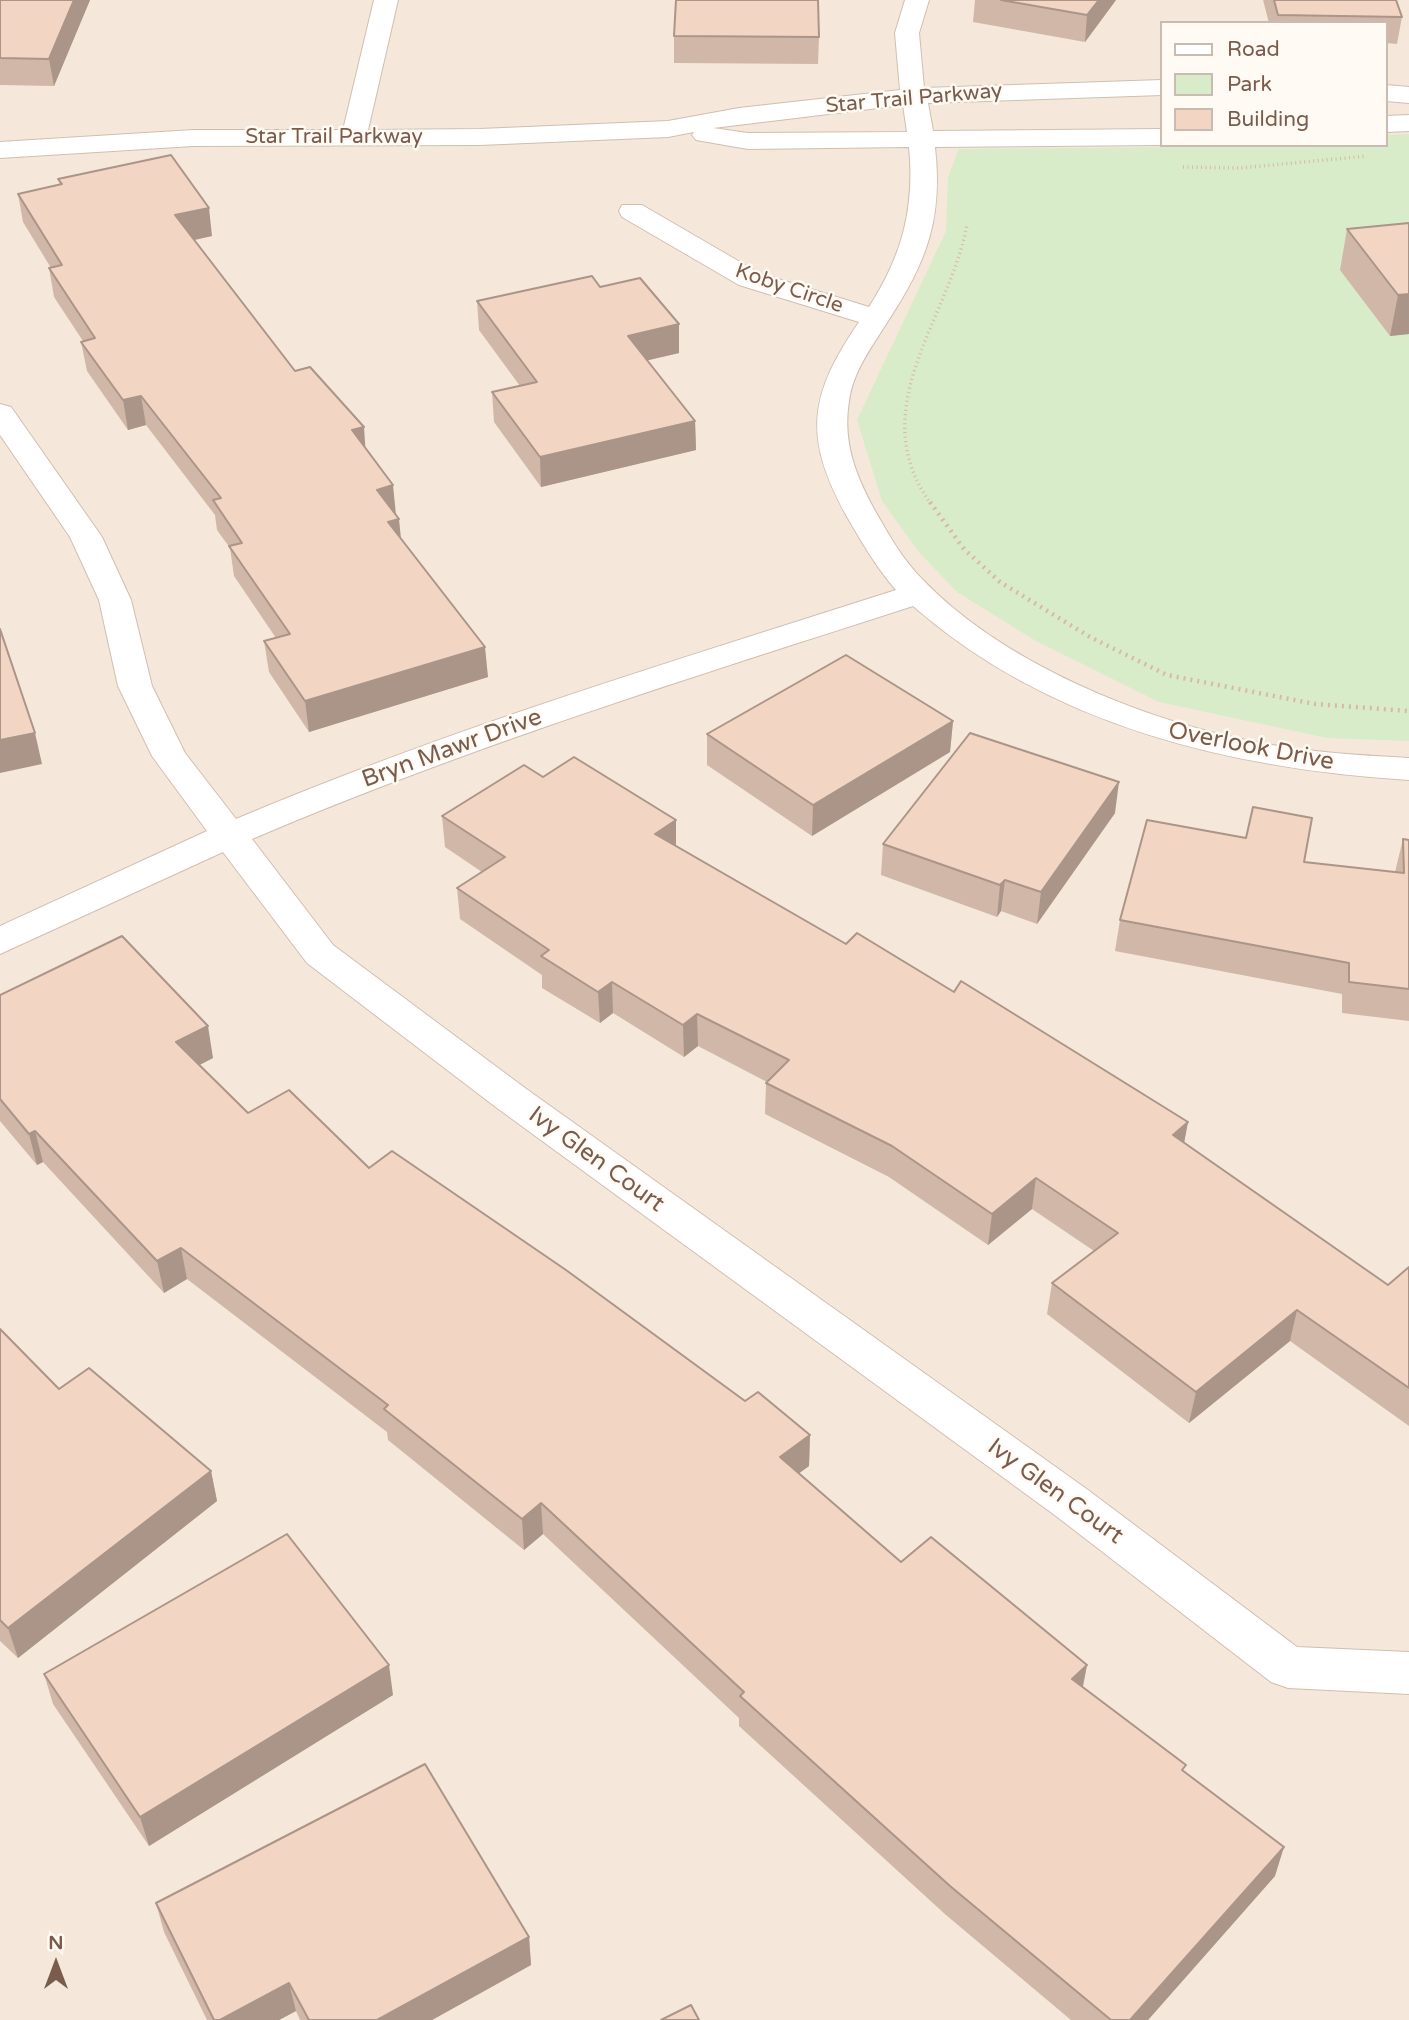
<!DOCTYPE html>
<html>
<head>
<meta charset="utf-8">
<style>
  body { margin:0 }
  #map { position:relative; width:1409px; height:2020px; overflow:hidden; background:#fdf6ec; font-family:"Varela Round",sans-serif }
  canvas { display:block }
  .legend { position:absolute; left:1160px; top:21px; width:228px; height:126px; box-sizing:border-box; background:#fffaf3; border:2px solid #cabbb1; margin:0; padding:9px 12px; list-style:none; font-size:21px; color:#7a5c4d }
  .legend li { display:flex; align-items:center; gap:14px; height:35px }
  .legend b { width:35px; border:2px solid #cabbb1 }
  .north { position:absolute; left:21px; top:1929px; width:70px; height:70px; -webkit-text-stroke:5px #fffaf3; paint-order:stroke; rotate:0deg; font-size:19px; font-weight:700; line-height:28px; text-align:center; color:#7a5c4d }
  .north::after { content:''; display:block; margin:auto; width:24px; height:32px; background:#7a5c4d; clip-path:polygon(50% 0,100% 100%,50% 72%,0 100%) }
</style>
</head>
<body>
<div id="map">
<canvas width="1409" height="2020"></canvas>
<ul class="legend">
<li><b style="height:9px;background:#fff"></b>Road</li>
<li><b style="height:19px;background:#d8ecc9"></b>Park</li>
<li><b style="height:19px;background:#f3d5c3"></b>Building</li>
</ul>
<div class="north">N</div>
</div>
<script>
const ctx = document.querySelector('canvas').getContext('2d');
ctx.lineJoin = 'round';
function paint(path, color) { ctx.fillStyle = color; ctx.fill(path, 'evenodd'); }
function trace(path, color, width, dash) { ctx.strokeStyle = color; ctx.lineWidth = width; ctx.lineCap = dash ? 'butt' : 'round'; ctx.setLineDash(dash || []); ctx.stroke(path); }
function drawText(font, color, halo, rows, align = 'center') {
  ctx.font = font + ' "Varela Round",sans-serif'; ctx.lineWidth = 5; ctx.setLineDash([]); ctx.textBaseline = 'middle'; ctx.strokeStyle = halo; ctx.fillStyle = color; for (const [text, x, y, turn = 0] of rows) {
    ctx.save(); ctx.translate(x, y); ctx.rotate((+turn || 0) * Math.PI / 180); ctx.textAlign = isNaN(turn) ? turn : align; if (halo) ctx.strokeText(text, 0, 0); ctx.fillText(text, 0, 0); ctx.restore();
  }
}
const residential = new Path2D(`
  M0 0H1409V2020H0ZM1162 23H1386V145H1162Z`);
const green = new Path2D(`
  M1409 134V741L1327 738 1159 702 1036 641 957 592 918 551 882 501 857 420 946 231 948 177 959 149 1386 145V135Z`);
const pathFar1 = new Path2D(`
  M1183 167 1241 168 1367 156
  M931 504C862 409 949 320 967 225`);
const path = new Path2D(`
  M930 502 964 549 1000 582 1090 637 1167 675 1315 704 1409 711`);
const minor = new Path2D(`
  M374 0H398L368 130 480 129 668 121 739 108 900 90 895 33 905 0H929L919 33 924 88 1162 80V95L928 103 933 131 1162 129V145L935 147C943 218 927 262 888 321 873 345 853 371 849 401 842 444 857 479 878 516 891 539 904 561 923 580 1003 663 1140 719 1251 741 1303 752 1356 755 1409 758V780C1232 769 1050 726 913 606 690 678 467 747 252 839L333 945 525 1088 1088 1490 1297 1647 1409 1652V1694L1288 1688 1271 1682 1056 1516 497 1108 307 963 223 852 0 954V926L207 831 152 756 118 686 99 600 70 537 0 435V404L11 407 102 537 131 600 152 686 185 753 236 819C451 728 674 661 896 590 876 567 861 541 846 515 803 436 809 395 859 322L739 285 622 217 619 211 622 205H642L759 273 869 307C902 256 915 208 909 147L748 149 696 140 692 135 694 132 668 137 480 145 193 146 0 158V142L193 130H343ZM903 105 907 132 748 133 713 128Z
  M1386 85 1409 87V103L1386 101Z
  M1409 115V131L1386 132V116Z`);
const wall = new Path2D(`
  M0 0H90L54 86 0 85Z
  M975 0H1116L1085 42 973 22Z
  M1263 0H1396L1402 17 1397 44 1386 43V23H1269Z
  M674 36 819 37 818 64 674 63Z
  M58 179 212 236 195 240 295 371 366 448 396 515 401 539 488 677 309 732 269 672 264 641 276 638 234 576 230 548 217 530 215 515 146 425 128 430 87 371 81 342 83 341 54 297 49 268H51L23 222 18 194 60 185Z
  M1409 223V334L1390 336 1340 270 1347 229Z
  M600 287 679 353 647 360 695 421 696 450 541 487 494 422 492 392 520 386 479 330 477 301Z
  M953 721 950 752 812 836 707 765V734Z
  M543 777 676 820V845L846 944 954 992 1188 1122 1184 1142 1388 1285 1409 1267V1426L1290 1341 1189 1423 1047 1314 1052 1283 1094 1251 1032 1209 988 1245 889 1177 765 1114 766 1083 767 1082 698 1046 684 1057 613 1013 600 1023 542 988V975L460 919 457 888 482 872 445 847 442 816Z
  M1115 813 1037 924 1001 911 997 917 881 875 883 844Z
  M1403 839 1409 840V1021L1342 1013V994L1115 951 1120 920 1304 862 1395 872Z
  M0 995 213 1058 199 1065 248 1113 369 1168 745 1401 810 1435 809 1466 799 1473 901 1562 1087 1665 1083 1687 1184 1772 1275 1876 1148 2020H1071L946 1915 739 1726V1718L543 1534 524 1550 388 1440 387 1432 187 1279 164 1293 43 1162 37 1165 0 1121Z
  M0 1329 59 1389 211 1471 217 1501 18 1658 0 1641Z
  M44 1674 393 1695 149 1846 53 1704Z
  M156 1903 529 1937 531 1965 432 2020H300L296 2011 279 2020H207L164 1932Z`);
const shadedWall = new Path2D(`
  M74 0H90L54 86 49 59Z
  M1099 0H1116L1085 42 1087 15Z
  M209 208 212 236 179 243 175 215Z
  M1409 294V334L1390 336 1398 295Z
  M679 324V353L628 365V336Z
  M141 396 146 425 128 430 123 400Z
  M695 421 696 450 541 487 540 457Z
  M364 427 366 457 352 430Z
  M393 485 396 515 377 490Z
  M399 519 402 549 388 522Z
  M485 647 488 677 309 732 305 701Z
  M953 721 950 752 812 836 813 805Z
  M35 733 42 764 0 773V740Z
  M1119 782 1115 813 1037 924 1041 892Z
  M676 820V851L655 834Z
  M1005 880 1001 911 997 917 1000 885Z
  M612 982 613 1013 600 1023 598 992Z
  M697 1014 698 1046 684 1057 683 1025Z
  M208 1026 213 1058 182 1074 176 1042Z
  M1188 1122 1182 1154 1173 1135Z
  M35 1131 43 1162 37 1165 29 1134Z
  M1036 1178 1032 1209 988 1245 992 1214Z
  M181 1248 187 1279 164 1293 157 1261Z
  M1297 1310 1290 1341 1189 1423 1196 1392Z
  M810 1435 809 1466 779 1488 780 1457Z
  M211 1471 217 1501 18 1658 8 1628Z
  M541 1503 543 1534 524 1550 522 1519Z
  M389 1665 393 1695 149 1846 140 1817Z
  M1087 1665 1081 1695 1072 1679Z
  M1284 1847 1275 1876 1148 2020H1130Z
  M529 1937 531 1965 432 2020H377Z
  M289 1983 296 2011 279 2020H220Z`);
const building = new Path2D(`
  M0 0H74L49 59 0 58Z
  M676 0H818L819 37 674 36Z
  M1001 0H1099L1087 15Z
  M1274 0H1396L1402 17 1278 15Z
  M171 155 209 208 175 215 295 371 310 367 364 427 352 430 393 485 377 490 399 519 388 522 485 647 305 701 264 641 290 634 229 546 242 543 213 500 221 498 141 396 123 400 81 342 95 338 49 268 62 265 18 194 62 184 58 179Z
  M1409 223V294L1398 295 1347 229Z
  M592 276 600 287 640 278 679 324 628 336 695 421 540 457 492 392 537 382 477 301Z
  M0 629 35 733 0 740Z
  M846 655 953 721 813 805 707 734Z
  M970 733 1119 782 1041 892 1005 880 1000 885 883 844Z
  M574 757 676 820 655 834 846 944 857 933 954 992 961 981 1188 1122 1173 1135 1388 1285 1409 1267V1388L1297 1310 1196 1392 1052 1283 1118 1233 1036 1178 992 1214 892 1146 766 1083 789 1060 697 1014 683 1025 612 982 598 992 541 956 549 950 457 888 505 857 442 816 524 765 543 777Z
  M1253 807 1312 818 1304 862 1404 873 1403 839 1409 840V989L1349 982V963L1120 920 1147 820 1246 838Z
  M122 936 208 1026 176 1042 248 1113 289 1090 369 1168 392 1151 566 1270 745 1401 758 1392 810 1435 780 1457 901 1562 931 1537 1087 1665 1072 1679 1186 1765 1182 1770 1284 1847 1130 2020H1111L950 1886 740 1696 744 1692 541 1503 522 1519 384 1409 388 1405 181 1248 157 1261 35 1131 29 1134 0 1099V995Z
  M0 1329 59 1389 89 1368 211 1471 8 1628 0 1620Z
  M287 1534 389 1665 140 1817 44 1674Z
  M425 1764 529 1937 377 2020H309L289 1983 220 2020H214L156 1903Z
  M691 2005 699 2020H661Z`);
const farStreetnames = [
  ["Star Trail Parkway",914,99,-5],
  ["Star Trail Parkway",334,137],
  ["Koby Circle",789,289,19]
];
const streetNames = [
  ["Overlook Drive",1251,747,11],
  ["Bryn Mawr Drive",452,749,-20],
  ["Ivy Glen Court",596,1160,36],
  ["Ivy Glen Court",1055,1492,36]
];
paint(residential, '#f5e8da');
paint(green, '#d8ecc9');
trace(minor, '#d1beb0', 2);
trace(pathFar1, '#d9b8a5', 3.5, [1, 3.5]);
trace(path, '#d9b8a5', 4.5, [2, 5]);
paint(minor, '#fff');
paint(wall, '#d1b7a8');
paint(shadedWall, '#aa9588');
paint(building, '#f3d5c3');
trace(building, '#aa9588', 2);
drawText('21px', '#7a5c4d', '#fffaf3', farStreetnames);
drawText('24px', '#7a5c4d', '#fffaf3', streetNames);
</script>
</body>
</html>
